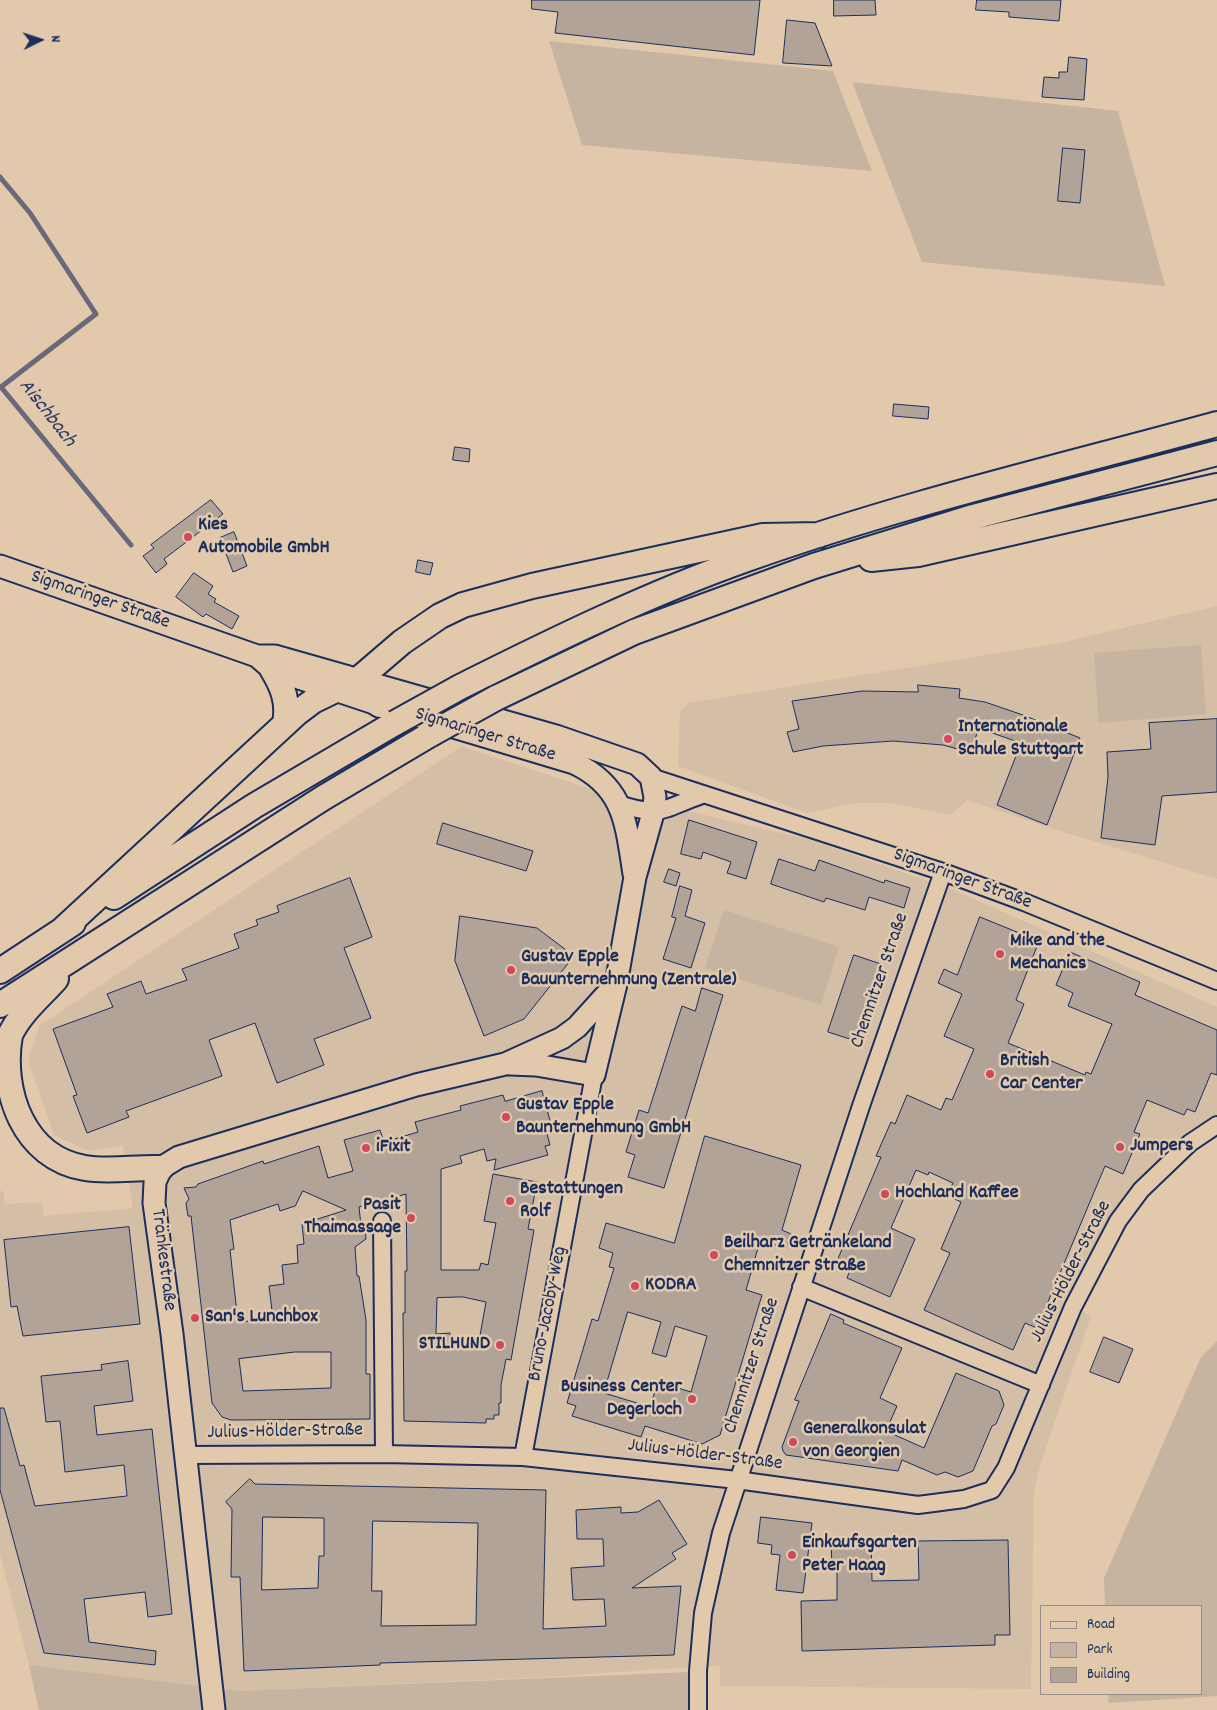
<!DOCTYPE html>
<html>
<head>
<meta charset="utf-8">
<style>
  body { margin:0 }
  #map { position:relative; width:1217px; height:1710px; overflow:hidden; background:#e3c9ab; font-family:Dekko,sans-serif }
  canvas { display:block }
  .legend { position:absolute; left:1040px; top:1605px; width:162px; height:90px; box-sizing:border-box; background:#e3c9ab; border:1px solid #938b8c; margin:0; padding:6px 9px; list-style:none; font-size:15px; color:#1b2f5e }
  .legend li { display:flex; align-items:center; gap:10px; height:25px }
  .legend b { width:25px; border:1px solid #938b8c }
  .north { position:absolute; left:15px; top:15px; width:50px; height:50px; -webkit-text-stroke:4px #e3c9ab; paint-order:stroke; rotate:86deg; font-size:14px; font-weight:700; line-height:20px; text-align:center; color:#1b2f5e }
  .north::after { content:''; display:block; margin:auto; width:18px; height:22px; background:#1b2f5e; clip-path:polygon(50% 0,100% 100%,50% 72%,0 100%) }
</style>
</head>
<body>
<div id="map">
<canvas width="1217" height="1710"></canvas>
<ul class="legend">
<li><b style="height:6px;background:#e3c9ab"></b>Road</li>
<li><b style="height:14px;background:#c6b3a0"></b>Park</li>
<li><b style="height:14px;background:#b1a398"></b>Building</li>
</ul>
<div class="north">N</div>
</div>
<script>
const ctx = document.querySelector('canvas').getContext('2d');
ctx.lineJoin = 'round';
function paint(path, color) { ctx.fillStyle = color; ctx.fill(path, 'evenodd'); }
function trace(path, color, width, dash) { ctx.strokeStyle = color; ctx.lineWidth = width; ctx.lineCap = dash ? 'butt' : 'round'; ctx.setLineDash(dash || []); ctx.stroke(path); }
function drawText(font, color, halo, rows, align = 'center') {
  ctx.font = font + ' Dekko,sans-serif'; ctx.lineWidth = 5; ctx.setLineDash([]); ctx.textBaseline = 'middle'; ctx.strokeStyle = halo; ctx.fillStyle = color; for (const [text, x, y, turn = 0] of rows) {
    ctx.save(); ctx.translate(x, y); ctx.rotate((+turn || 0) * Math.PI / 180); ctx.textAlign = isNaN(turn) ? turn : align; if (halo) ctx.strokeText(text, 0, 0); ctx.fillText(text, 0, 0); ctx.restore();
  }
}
const built = new Path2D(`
  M1217 606V879L1054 829 967 800 951 815 891 803H856L807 813 678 766 680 712 688 703 1054 644Z
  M462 746 605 794 614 814 671 807 807 839 954 890 1217 1007V1125L1141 1190 1074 1307 1091 1316 1041 1462 1034 1491 1031 1689 720 1686V1665L548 1677 241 1691 29 1665 0 1554V1191H3L5 1204 42 1202 44 1216 133 1208 123 1146 89 1151 54 1135 28 1060 39 1026Z`);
const green = new Path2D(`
  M549 41 833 71 872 171 582 145Z
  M852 82 1118 111 1165 286 922 262Z
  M1201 645 1206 714 1099 723 1094 653Z
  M724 910 839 947 821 1005 705 968Z
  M1217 1341V1696L1109 1703 1108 1694H1201V1606H1105L1104 1578 1201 1357Z
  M29 1665 241 1691 689 1672V1707L688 1710H39Z`);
const stream = new Path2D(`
  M0 177 30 213 96 314 1 387 131 545`);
const building = new Path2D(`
  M532 0H760L754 55 555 33 558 12 532 9Z
  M834 0H875L876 15 834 16Z
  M977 0H1061L1059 21 1009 17V12L976 10Z
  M787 20 815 23 832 66 783 63Z
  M1069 57 1087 59 1084 100 1042 97 1044 77 1059 78V72H1067Z
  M1063 148 1085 150 1080 203 1058 201Z
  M894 404 929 407 928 419 893 416Z
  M455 447 470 449 469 462 453 460Z
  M211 500 223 514 164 559 167 564 156 573 143 556 154 548 151 545Z
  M234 532 247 566 233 572 220 538Z
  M418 560 433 563 430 575 416 572Z
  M194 573 213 586 208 594 216 599 214 602 239 616 232 629 206 614 203 617 176 597Z
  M918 685 960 689 959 698 985 702 1023 715 1080 738 1047 825 997 805 1021 743 978 728 972 753 943 745 893 741 823 746 793 752 787 732 799 729 792 701 862 691 918 692Z
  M1217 719V792L1162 796 1155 845 1101 838 1108 777 1107 752 1151 749 1149 723Z
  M689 820 757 842 746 879 727 873 731 862 703 852 701 859 681 854Z
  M443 823 533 851 526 871 437 844Z
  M779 859 815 871 819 860 884 883 885 880 910 888 904 908 869 897 865 910 826 898 824 902 771 884Z
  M669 869 680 873 676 886 664 882Z
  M350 878 372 937 344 948 371 1018 314 1039 324 1065 277 1083 255 1023 209 1040 222 1076 126 1111 129 1117 87 1133 73 1096 77 1095 53 1029 113 1007 107 994 141 981 146 994 187 980 182 969 239 948 234 934 258 925 256 920 279 912 277 906Z
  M680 886 692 890 685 916 705 923 691 968 663 959 676 918 672 917Z
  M460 916 537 928 574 956 524 1019 484 1036 455 961Z
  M980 917 1039 941 1016 1000 1024 1004 1008 1043 1085 1075 1086 1072 1091 1074 1112 1024 1068 1006 1073 993 1056 985 1070 952 1140 982 1135 995 1217 1030V1075L1211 1073 1195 1112 1187 1109 1184 1115 1147 1100 1134 1132 1140 1134 1123 1174 1105 1166 1037 1328 1025 1323 1013 1350 924 1310 950 1253 941 1249 961 1202 947 1195 953 1183 929 1172 928 1175 916 1170 891 1228 915 1239 890 1297 847 1278 851 1267 837 1261 881 1157 876 1156 891 1122 895 1124 907 1095 941 1110 946 1098 952 1100 974 1049 944 1036 962 994 938 983 944 969 957 975Z
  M854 955 881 964 856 1041 828 1032Z
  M702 988 723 995 664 1188 628 1177 635 1155 626 1152 639 1110 648 1113 682 1006 695 1011Z
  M542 1091 552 1128 546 1130 550 1145 545 1146 548 1155 494 1170 496 1159 487 1161 484 1149 460 1156 462 1163 441 1169V1270H479L481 1263 488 1265 496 1223 484 1221 493 1174 537 1182 528 1229 534 1230 511 1360 506 1359 501 1385V1403H499V1415H494V1419H486V1423L404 1421 403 1313H405V1271H407L406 1194 359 1207 361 1226 365 1227 366 1239 355 1247 357 1276H359L366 1320V1374H370V1419L231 1420 222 1417 212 1403 191 1216H188L186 1203 189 1199 184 1188 196 1187 198 1184 263 1161 264 1164 319 1146 328 1178 353 1171 344 1140 380 1130 384 1142 418 1132 415 1122 461 1110 460 1106 503 1095 505 1101ZM303 1191 346 1210 302 1224 304 1244 297 1245 298 1263 282 1265 284 1284 269 1286 273 1319 238 1322 230 1250 234 1249 230 1220 278 1204 280 1211 295 1206ZM463 1297 486 1302 479 1341 450 1336V1333L436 1334 437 1298ZM295 1352H331V1388L243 1391 239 1359Z
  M705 1136 801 1165 782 1230 791 1234 786 1248 760 1241 746 1290 762 1295 720 1435 702 1444 645 1426 641 1437 572 1416 576 1406 567 1403 592 1319 598 1321 614 1268 609 1267 613 1253 599 1248 606 1223 674 1243ZM628 1312 661 1322 652 1353 666 1357 675 1326 707 1336 691 1392 658 1382 650 1407 604 1393Z
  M129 1227 140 1324 23 1336 17 1306 11 1307 4 1240Z
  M831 1314 844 1320 843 1323 902 1348 880 1398 897 1406 886 1431 924 1448 956 1373 999 1391 1004 1405 996 1424 992 1426 973 1471 958 1477 945 1472 937 1475 902 1460 898 1471 786 1455 783 1451 782 1447 799 1401 795 1400Z
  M1104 1337 1133 1349 1119 1383 1090 1372Z
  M128 1361 133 1401 94 1406 97 1435 152 1429 172 1614 148 1617 145 1592 84 1599 89 1642 156 1651 155 1665 44 1653 0 1490V1408H4L20 1466 24 1465 35 1506 127 1496 124 1465 65 1472 60 1421 46 1422 41 1376 102 1370 101 1365Z
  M250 1479 255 1484 546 1490 543 1629 606 1626 604 1599 573 1600 571 1568 604 1566 603 1539H577L576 1510 621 1507V1513L638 1512 659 1500 687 1544 672 1553 676 1559 632 1588 681 1586 674 1655 380 1663V1665L244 1671 240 1577H231L232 1509 226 1502ZM263 1517 324 1518V1556H319L318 1588 262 1590ZM373 1521 478 1523 476 1625 381 1626 382 1591H372Z
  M761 1517 812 1523 803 1593 776 1590 780 1555 771 1554 772 1545 758 1543Z
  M871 1539 872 1581 919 1580 918 1541 1008 1540 1010 1635H995V1645L802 1651 801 1601 837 1600V1567H832L831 1540Z`);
const minor = new Path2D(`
  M651 777 943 872 1024 902 1217 981
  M619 804C662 818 662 809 702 795
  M382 1221 384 1454
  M801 1287 1041 1385
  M186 1455 384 1454 523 1457 737 1480 918 1505 964 1499 992 1490 1006 1468 1073 1307 1118 1221 1141 1190 1190 1143 1217 1125
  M523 1457 594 1075
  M698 1710V1671L703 1613 721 1533 861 1106 943 872`);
const major = new Path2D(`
  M0 566 257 656 272 669 380 705 574 763C625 787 626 824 634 874
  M257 656H275L556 736 637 764 651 777 655 797 653 813 635 877 616 984 594 1075 536 1065 510 1064
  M214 1710 172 1334 154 1203 155 1182 161 1168 179 1157 416 1085 505 1064 562 1038 577 1027 616 984`);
const highway = new Path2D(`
  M871 559 918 554 1217 486
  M272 669C283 687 289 702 285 724
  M360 678C360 693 368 697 380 705
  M460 687C554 640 648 594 747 559 901 504 1060 467 1217 424
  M496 698 634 632 814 566 973 517 1217 453
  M114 897 254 806 395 723
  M61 931 297 713 313 701 360 678 402 642 440 616 463 605 532 586 763 536 819 535
  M0 971 73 923
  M56 979C41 996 20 1013 10 1035 0 1092 24 1158 85 1168 109 1172 136 1167 161 1168
  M0 1005 323 798 431 734`);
const highwayBridge = new Path2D(`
  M395 723 460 687
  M431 734 496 698`);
const markers = [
  [188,537,5,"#d1495b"],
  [948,739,5,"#d1495b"],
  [1000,954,5,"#d1495b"],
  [511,970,5,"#d1495b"],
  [990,1074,5,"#d1495b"],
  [506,1117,5,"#d1495b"],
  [1120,1147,5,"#d1495b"],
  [366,1148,5,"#d1495b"],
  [885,1194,5,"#d1495b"],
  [510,1201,5,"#d1495b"],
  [411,1218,5,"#d1495b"],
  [714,1255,5,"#d1495b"],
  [635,1286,5,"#d1495b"],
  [195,1318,5,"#d1495b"],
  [500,1345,5,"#d1495b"],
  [692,1399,5,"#d1495b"],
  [793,1442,5,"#d1495b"],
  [792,1555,5,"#d1495b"]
];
const poiNames = [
  ["Kies",198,526],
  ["Automobile GmbH",198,549],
  ["Internationale",958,728],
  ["Schule Stuttgart",958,751],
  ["Mike and the",1010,942],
  ["Mechanics",1010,965],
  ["Gustav Epple",521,958],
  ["Bauunternehmung (Zentrale)",521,981],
  ["British",1000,1062],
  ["Car Center",1000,1085],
  ["Gustav Epple",516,1106],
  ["Baunternehmung GmbH",516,1129],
  ["Jumpers",1130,1147],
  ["iFixit",376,1148],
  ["Bestattungen",520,1190],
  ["Rolf",520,1213],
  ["Hochland Kaffee",895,1194],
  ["Pasit",401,1206,"right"],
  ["Thaimassage",401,1229,"right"],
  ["Beilharz Getränkeland",724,1244],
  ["Chemnitzer Straße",724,1267],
  ["KODRA",645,1286],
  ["San's Lunchbox",205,1318],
  ["STILHUND",490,1345,"right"],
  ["Business Center",682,1388,"right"],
  ["Degerloch",682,1411,"right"],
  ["Generalkonsulat",803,1430],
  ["von Georgien",803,1453],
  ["Einkaufsgarten",802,1544],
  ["Peter Haag",802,1567]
];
const streetNames = [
  ["Sigmaringer Straße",100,601,19],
  ["Sigmaringer Straße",485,736,17],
  ["Sigmaringer Straße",962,880,20],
  ["Chemnitzer Straße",881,981,-71],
  ["Tränkestraße",162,1260,83],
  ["Julius-Hölder-Straße",1072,1272,-63],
  ["Bruno-Jacoby-Weg",549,1314,-79],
  ["Chemnitzer Straße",753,1366,-72],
  ["Julius-Hölder-Straße",285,1433,-1],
  ["Julius-Hölder-Straße",705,1456,7]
];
const waterNames = [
  ["Aischbach",46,414,52]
];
paint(built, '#d4bea5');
paint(green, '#c6b3a0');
trace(stream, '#686a7c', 5);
paint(building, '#b1a398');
trace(building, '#1b2f5e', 1);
trace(minor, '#1b2f5e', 20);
trace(major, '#1b2f5e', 25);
trace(highway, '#1b2f5e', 28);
trace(minor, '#e3c9ab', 16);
trace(major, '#e3c9ab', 21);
trace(highway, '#e3c9ab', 24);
trace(highwayBridge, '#1b2f5e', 28, []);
trace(highwayBridge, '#e3c9ab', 24);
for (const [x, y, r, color] of markers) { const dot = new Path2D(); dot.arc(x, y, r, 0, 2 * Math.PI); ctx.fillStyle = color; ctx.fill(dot); trace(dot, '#e3c9ab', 2); }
drawText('bold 20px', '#1b2f5e', '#e3c9ab', poiNames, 'left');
drawText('20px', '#1b2f5e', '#e3c9ab', streetNames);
drawText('italic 21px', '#2e3e66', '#e3c9ab', waterNames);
</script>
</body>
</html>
